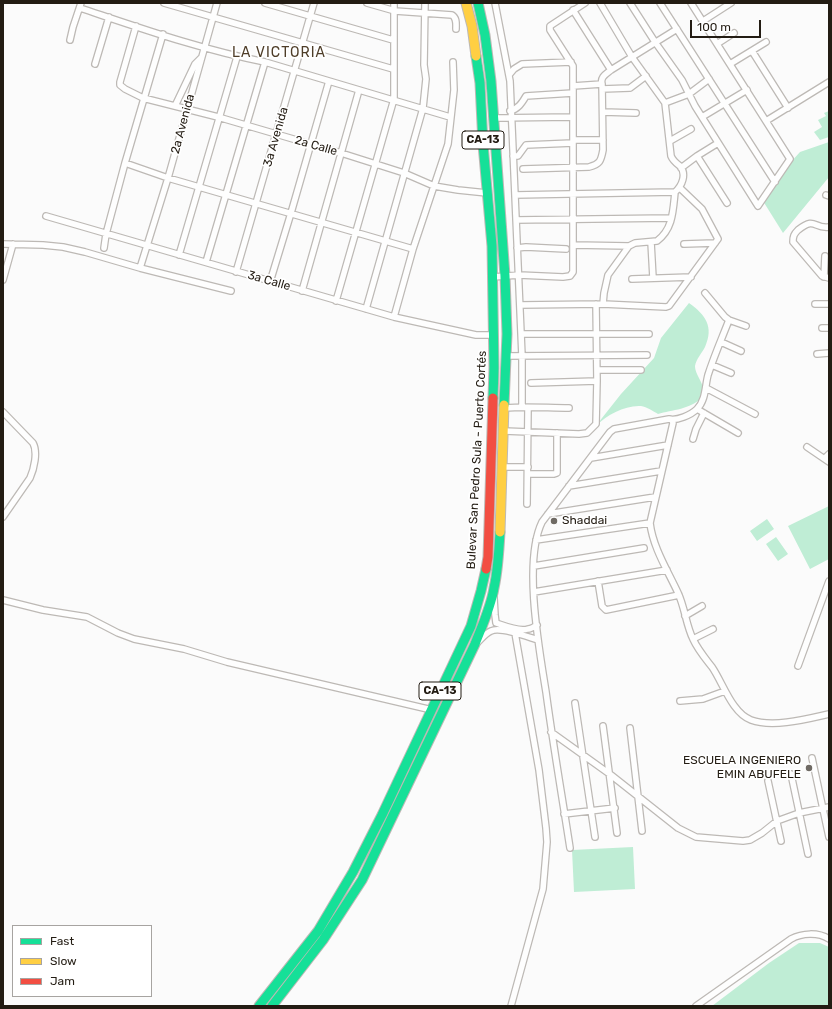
<!DOCTYPE html>
<html>
<head>
<meta charset="utf-8">
<style>
  body { margin:0 }
  #map { position:relative; width:832px; height:1009px; overflow:hidden; background:#fbfbfb; font-family:Rubik,sans-serif }
  canvas { display:block }
  .frame { position:absolute; inset:0; border:4px solid #231c13; pointer-events:none }
  .legend { position:absolute; left:12px; top:925px; width:140px; height:72px; box-sizing:border-box; background:#fff; border:1px solid #a7a4a1; margin:0; padding:5px 7px; list-style:none; font-size:12px; color:#231c13 }
  .legend li { display:flex; align-items:center; gap:8px; height:20px }
  .legend b { width:20px; border:1px solid #a7a4a1 }
  .scale { position:absolute; left:690px; top:20px; width:71px; height:18px; box-sizing:border-box; border:2px solid #231c13; border-top:0; padding-left:5px; font-size:12px; line-height:14px; white-space:nowrap; color:#231c13; -webkit-text-stroke:3px #fff; paint-order:stroke }
</style>
</head>
<body>
<div id="map">
<canvas width="832" height="1009"></canvas>
<div class="frame"></div>
<ul class="legend">
<li><b style="height:5px;background:#16e098"></b>Fast</li>
<li><b style="height:5px;background:#ffcf43"></b>Slow</li>
<li><b style="height:5px;background:#f24e42"></b>Jam</li>
</ul>
<div class="scale">100 m</div>
</div>
<script>
const ctx = document.querySelector('canvas').getContext('2d');
ctx.lineJoin = 'round';
function paint(path, color) { ctx.fillStyle = color; ctx.fill(path, 'evenodd'); }
function trace(path, color, width, dash) { ctx.strokeStyle = color; ctx.lineWidth = width; ctx.lineCap = dash ? 'butt' : 'round'; ctx.setLineDash(dash || []); ctx.stroke(path); }
function drawText(font, color, halo, rows, align = 'center') {
  ctx.font = font + ' Rubik,sans-serif'; ctx.lineWidth = 3.5; ctx.setLineDash([]); ctx.textBaseline = 'middle'; ctx.strokeStyle = halo; ctx.fillStyle = color; for (const [text, x, y, turn = 0] of rows) {
    ctx.save(); ctx.translate(x, y); ctx.rotate((+turn || 0) * Math.PI / 180); ctx.textAlign = isNaN(turn) ? turn : align; if (halo) ctx.strokeText(text, 0, 0); ctx.fillText(text, 0, 0); ctx.restore();
  }
}
const green = new Path2D(`
  M829 111V137L820 140 814 132 822 127 818 120 826 116 824 113Z
  M829 142V177L783 233 763 201 790 163 800 152Z
  M689 303C706 315 714 327 705 347 702 353 696 359 695 366 695 377 709 387 701 398 691 409 672 410 658 414 653 411 647 407 641 406 625 405 607 415 597 425L602 418 621 394 654 358 661 338Z
  M829 506V559L810 569 788 526Z
  M767 519 774 529 757 541 750 531Z
  M776 537 788 554 778 561 766 544Z
  M633 847 635 889 574 892 572 850Z
  M799 943H820L829 947V1006H712L769 963Z`);
const street = new Path2D(`
  M164 3 393 69
  M265 3 393 40
  M367 3 395 11 452 15C457 18 456 24 456 29
  M495 3 510 81 522 356V407
  M600 3 632 57 665 103 671 156C673 161 676 163 680 166 687 174 682 186 675 192 673 211 673 229 657 241L635 243 629 246 608 275 604 293 603 304
  M630 3 655 42 682 80 695 106 758 206 790 159 691 3
  M660 3 775 182
  M80 8C140 28 202 50 265 62L450 117
  M573 10 611 70
  M703 21 731 3
  M136 26 120 82V85L125 89 143 98 218 117 341 153 404 173 434 186 458 190 487 193
  M70 40 73 27 81 3
  M717 44 734 33
  M752 51 788 108
  M95 64 109 17
  M730 64 766 42
  M509 75 514 69 522 64 571 62
  M573 86 602 84C600 77 606 74 611 70L677 29
  M602 89 630 88 646 76
  M665 103 689 94 709 79
  M175 106 195 64 201 58
  M510 111C518 109 522 103 526 96L573 93
  M603 112 636 113
  M702 117 747 90
  M494 118 573 117
  M766 121 829 82
  M573 140H603
  M670 141 691 129
  M718 143 697 156 727 203
  M513 156H518L526 145 573 143
  M125 163 168 178 413 249
  M681 168 697 156
  M523 169 589 167C600 164 601 161 603 150L602 84
  M515 195 675 192
  M826 195 829 196
  M46 216 394 317 476 335H494
  M516 220 671 218
  M829 227C813 229 816 216 798 230 794 234 793 236 793 242L822 276 829 278
  M651 242 653 278
  M3 244 43 245 63 247 85 252 140 268 231 291
  M684 244 715 243
  M573 245 629 246
  M104 248 106 234 125 163 163 34
  M517 248 526 247 566 249
  M179 255 237 57
  M206 262 265 62
  M140 268 168 178 217 3
  M236 272 314 3
  M493 277 519 275 563 277 570 276 573 272V66L550 30V26L585 3
  M824 277 825 256
  M632 279 691 277
  M3 280 13 244
  M270 282 291 213 329 81
  M302 291 359 90
  M705 293 725 317 729 320 746 326
  M336 301 394 99V3
  M815 304H829
  M520 305 603 304 666 307 669 306 718 239 702 209 680 188
  M366 309 423 108 426 79 424 65 425 3
  M394 317 413 249 448 144 454 90 453 62
  M822 328H829
  M521 334H649
  M721 342 741 351
  M817 354 829 353
  M506 356 647 355
  M712 365 731 373
  M597 370H641
  M531 383 597 381
  M706 388 755 414
  M505 408C526 406 548 408 569 408
  M697 409 738 433
  M3 412 33 443C38 452 34 469 30 478L3 517
  M672 420 673 423 650 523C653 548 668 571 678 593 685 608 686 625 693 639 698 650 705 658 712 667 723 683 732 713 751 720 773 728 807 719 829 714
  M504 431 579 434 587 433 596 424 597 381 596 304
  M693 439 696 429 704 413
  M807 447 829 462
  M591 458 668 445
  M825 458 829 454
  M503 467H528
  M528 474H554L557 473V433
  M569 486 661 471
  M527 504 528 408
  M548 514 655 497
  M536 540 650 523
  M534 566 644 548
  M598 581 602 606 606 610 679 595
  M534 592 667 570
  M494 598 495 615 496 623C505 626 519 632 528 629 531 629 534 627 537 625
  M3 600 43 610 87 617 118 633 134 639 184 649 227 662 432 710
  M685 616 702 606
  M693 639 713 629
  M478 642C482 638 486 633 491 631 500 626 528 637 538 640
  M798 666 829 581
  M680 701 703 699 725 691
  M575 703 595 837
  M603 726 617 833
  M630 728 642 831
  M551 732 611 775 678 828 696 837 743 841 750 840 762 833 777 821 799 813 829 807
  M812 758 829 837
  M791 774 808 854
  M768 781 781 841
  M564 814 615 808
  M570 848C562 796 553 744 546 692 539 648 523 561 542 522L610 432 614 429 669 419C677 421 691 415 697 409 706 400 705 386 708 375 714 356 722 338 729 320
  M511 1006 543 889 547 842 546 828 539 770 515 633
  M696 1006 791 939C802 933 818 932 829 939`);
const fast = new Path2D(`
  M478 3 485 35 491 81 505 276 507 334 504 405
  M476 56 480 83 483 144 492 246 494 368 493 398
  M259 1006 318 931 353 872 382 815 471 626 481 591 486 569
  M272 1006 323 940 362 880 475 644C482 626 491 607 494 588 498 570 499 551 500 532`);
const slow = new Path2D(`
  M466 3 472 26 476 56
  M500 532 504 405`);
const jam = new Path2D(`
  M486 569 488 557 493 398`);
const markers = [
  [554,521,4,"#6f6a64"],
  [809,768,4,"#6f6a64"]
];
const shields = [
  [483,140,42],
  [440,691,42]
];
const shieldNames = [
  ["CA-13",483,140],
  ["CA-13",440,691]
];
const streetNames = [
  ["2a Avenida",183,124,-75],
  ["3a Avenida",276,137,-74],
  ["2a Calle",316,146,16],
  ["3a Calle",269,281,16],
  ["Bulevar San Pedro Sula - Puerto Cortés",477,460,-87]
];
const poiNames = [
  ["Shaddai",562,521],
  ["ESCUELA INGENIERO",801,761,"right"],
  ["EMIN ABUFELE",801,775,"right"]
];
const quarterNames = [
  ["LA VICTORIA",279,53]
];
paint(green, '#bfedd5');
trace(street, '#bdb9b5', 8);
trace(fast, '#bdb9b5', 11);
trace(slow, '#bdb9b5', 11);
trace(jam, '#bdb9b5', 11);
trace(street, '#fefefe', 5.5);
trace(fast, '#16e098', 9);
trace(slow, '#ffcf43', 9);
trace(jam, '#f24e42', 9);
for (const [x, y, r, color] of markers) { const dot = new Path2D(); dot.arc(x, y, r, 0, 2 * Math.PI); ctx.fillStyle = color; ctx.fill(dot); trace(dot, '#fff', 1.5); }
for (const [x, y, w] of shields) { const box = new Path2D(); box.roundRect(x - w / 2, y - 9, w, 18, 3); ctx.fillStyle = '#fff'; ctx.fill(box); trace(box, '#231c13', 1); }
drawText('bold 11px', '#231c13', null, shieldNames);
drawText('12px', '#231c13', '#fff', streetNames);
drawText('12px', '#231c13', '#fff', poiNames, 'left');
ctx.letterSpacing = '1px';
drawText('14px', '#4e3d28', '#fff', quarterNames);
ctx.letterSpacing = '0px';
</script>
</body>
</html>
